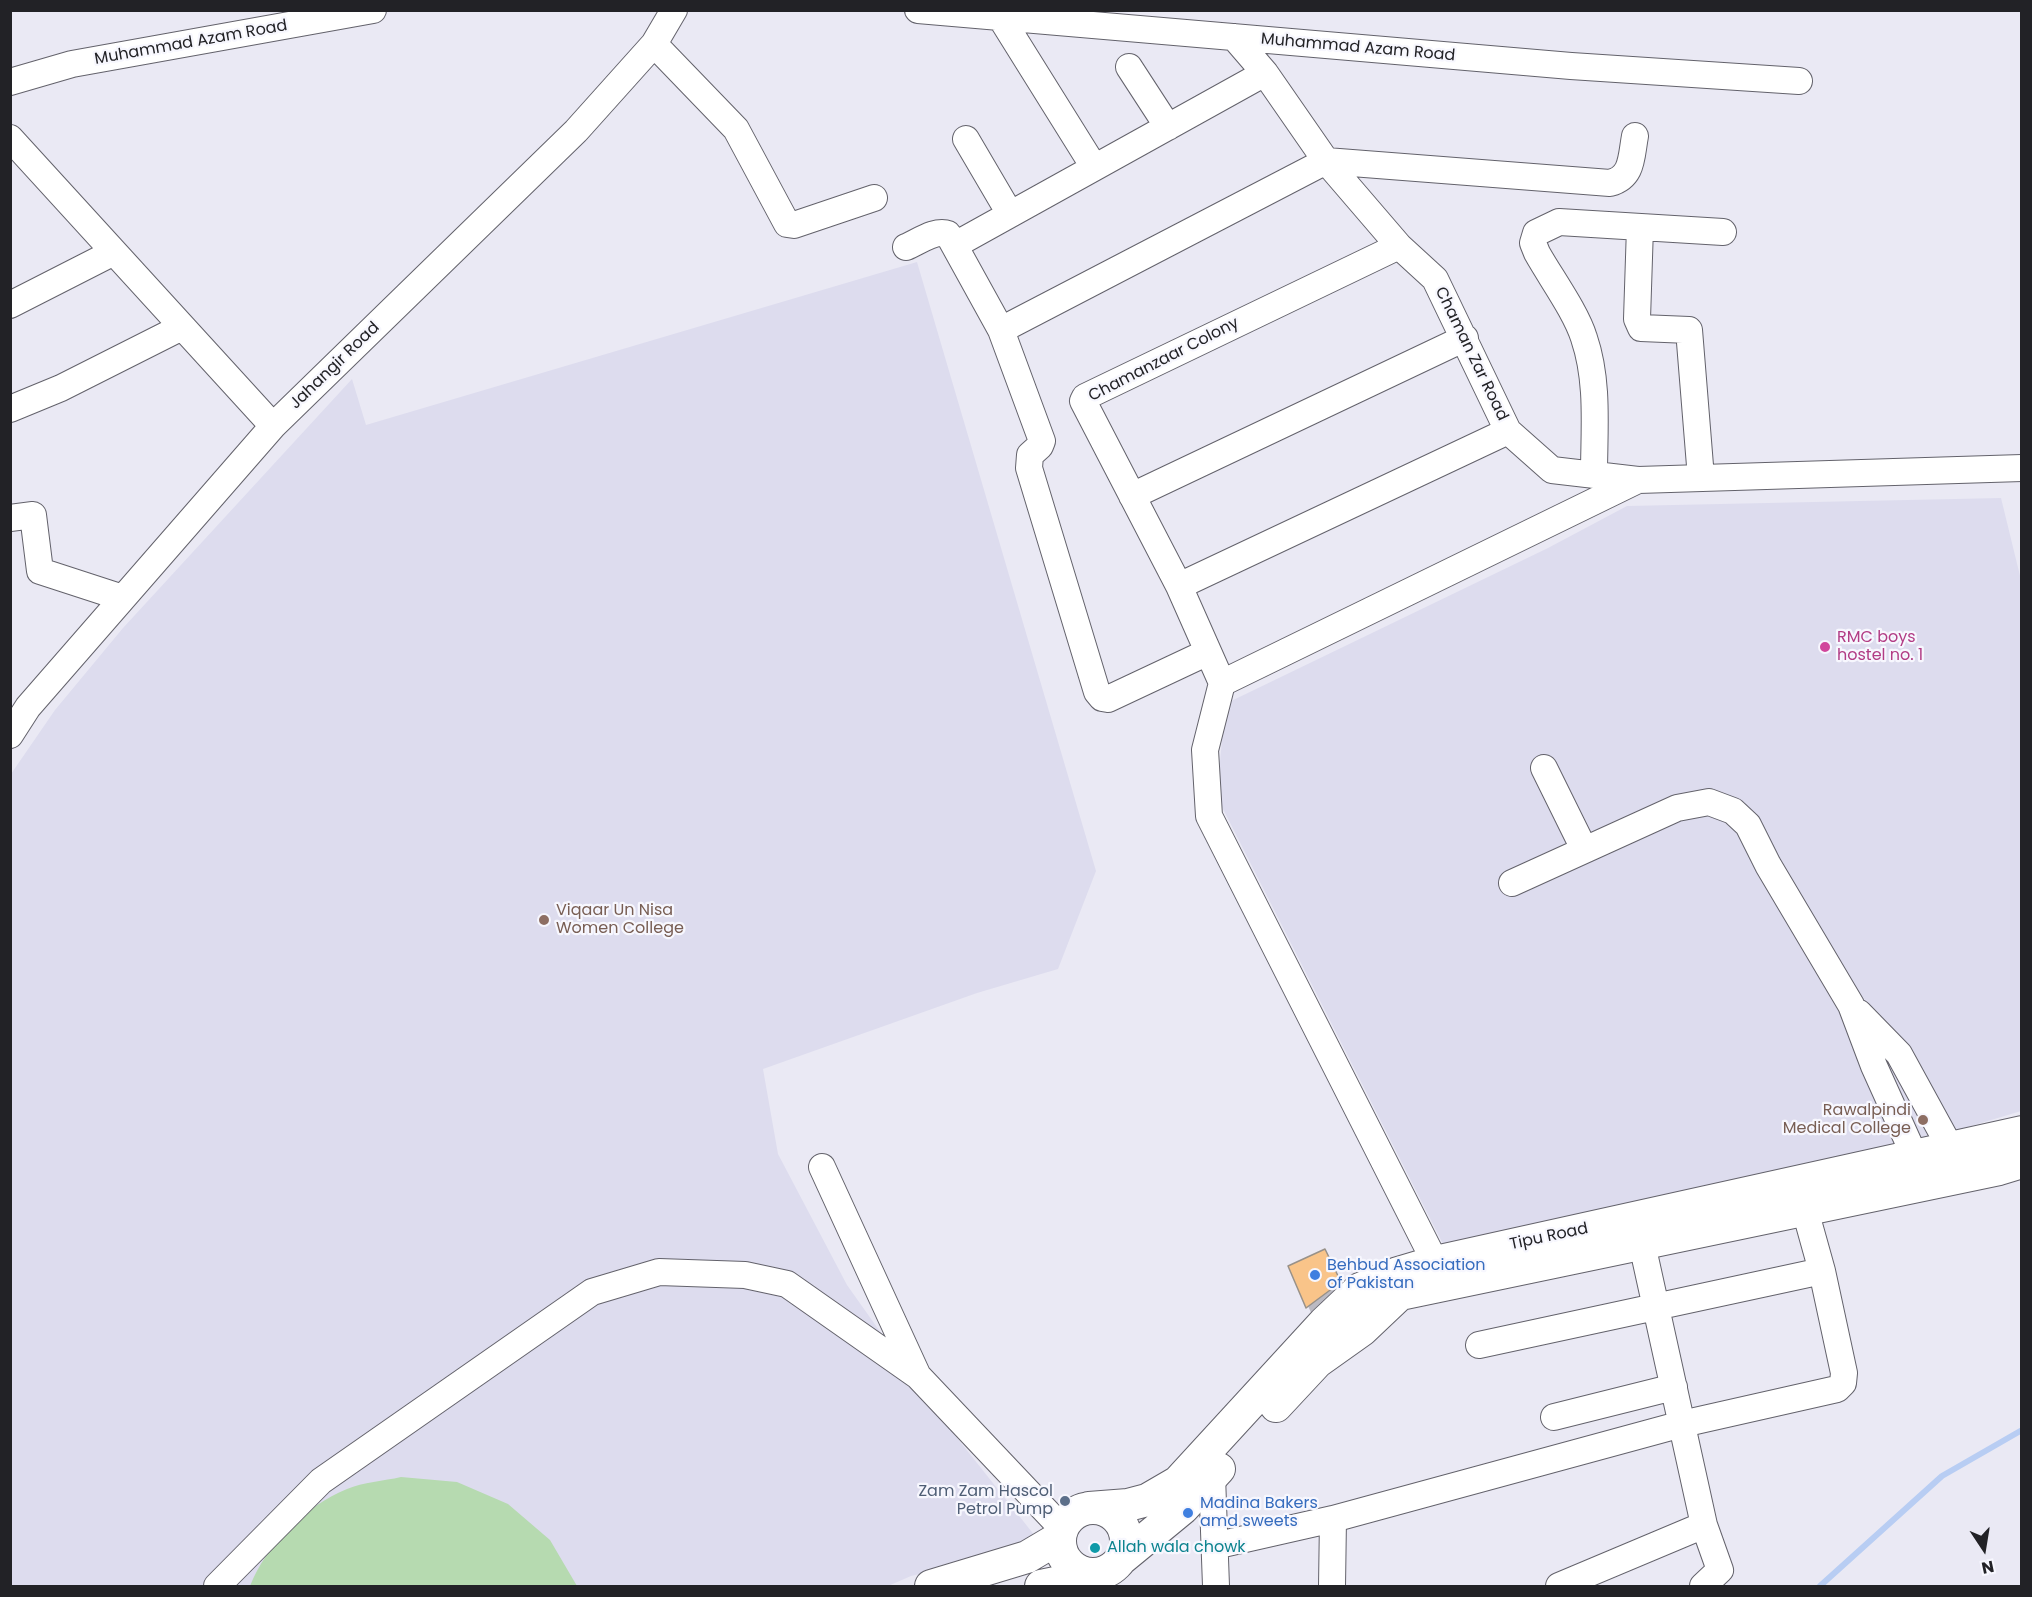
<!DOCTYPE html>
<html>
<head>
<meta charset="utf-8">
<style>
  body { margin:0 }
  #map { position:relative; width:2032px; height:1597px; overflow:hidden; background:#eae9f4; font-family:Poppins,sans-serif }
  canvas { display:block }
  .frame { position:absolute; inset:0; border:12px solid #222226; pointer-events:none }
  .north { position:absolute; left:1954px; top:1519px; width:60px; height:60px; -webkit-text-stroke:4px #f7f7fe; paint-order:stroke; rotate:168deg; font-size:16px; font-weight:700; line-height:24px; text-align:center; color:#222226 }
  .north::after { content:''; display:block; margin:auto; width:21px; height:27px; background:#222226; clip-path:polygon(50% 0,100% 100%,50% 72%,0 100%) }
</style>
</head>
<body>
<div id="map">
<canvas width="2032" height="1597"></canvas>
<div class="frame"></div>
<div class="north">N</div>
</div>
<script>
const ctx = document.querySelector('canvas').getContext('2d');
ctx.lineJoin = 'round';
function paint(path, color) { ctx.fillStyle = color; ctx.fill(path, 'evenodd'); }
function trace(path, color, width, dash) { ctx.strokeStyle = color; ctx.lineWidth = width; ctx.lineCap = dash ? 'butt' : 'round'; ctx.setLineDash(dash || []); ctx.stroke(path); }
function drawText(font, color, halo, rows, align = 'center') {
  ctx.font = font + ' Poppins,sans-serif'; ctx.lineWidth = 4.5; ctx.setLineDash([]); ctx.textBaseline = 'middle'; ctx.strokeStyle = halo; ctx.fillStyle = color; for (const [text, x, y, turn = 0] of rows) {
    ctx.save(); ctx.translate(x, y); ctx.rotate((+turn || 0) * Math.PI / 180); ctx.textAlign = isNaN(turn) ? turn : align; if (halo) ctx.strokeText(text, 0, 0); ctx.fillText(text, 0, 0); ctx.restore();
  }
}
const built = new Path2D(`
  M917 262 1096 871 1058 969 977 993 763 1069 778 1154 847 1285 942 1419 1043 1546 911 1576 888 1586H11V774L55 710 123 628 352 379 366 425Z
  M2001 498 2022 584 2021 1111 1898 1148 1444 1246 1217 797 1225 704 1548 548 1627 506Z`);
const green = new Path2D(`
  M401 1477 457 1482 508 1504 550 1540 577 1586H250C267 1544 304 1507 347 1489 363 1482 384 1481 401 1477Z`);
const shadow = new Path2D(`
  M1325 1251 1347 1295 1314 1319 1290 1267Z`);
const stream = new Path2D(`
  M1820 1586 1942 1476 2022 1430`);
const building = new Path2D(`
  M1325 1249 1341 1282 1306 1308 1288 1266Z`);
const minor = new Path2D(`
  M918 10 1571 66 1799 81
  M1001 18 1094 167
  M1234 37 1265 73 1326 161 1399 246 1435 279 1508 431 1552 470 1638 480 2022 468
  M654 44 736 129 787 224 794 225 874 198
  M1129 67 1168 127
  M10 82 72 64 373 10
  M10 138 273 426
  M966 139 1010 214
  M1640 227 1637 319 1641 328 1689 330 1701 478
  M955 245 1265 73
  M906 247C918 242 936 229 948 234L1001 330 1042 441 1040 446 1030 455 1029 468 1097 692 1102 698 1108 699 1208 652
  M10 305 114 252
  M1001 330 1326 161 1610 183C1633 177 1631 157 1635 136
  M10 409 61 388 182 327
  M1594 475C1594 430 1599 382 1584 338 1576 312 1551 278 1537 253L1533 243 1536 233 1559 222 1723 232
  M1132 496 1465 338
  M10 518 33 515 40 571 123 598
  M1179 586 1508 431
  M1222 683 1179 586 1083 401 1085 397 1399 246
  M1222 683 1205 750 1209 816 1435 1262
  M1222 683 1638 480
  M10 735 28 707 273 426 576 131 654 44 674 10
  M1544 768 1584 849
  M1512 883 1677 808 1709 802 1733 811 1748 825 1768 865 1851 1005 1874 1066 1915 1157
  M1859 1013 1899 1054 1951 1149
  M822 1167 917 1374
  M1642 1244 1704 1525 1720 1570 1703 1586
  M1479 1345 1822 1271
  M1554 1417 1674 1387
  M1212 1476 1216 1586
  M1333 1519 1682 1424 1837 1389 1843 1383 1844 1373 1822 1271 1805 1210
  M1214 1546 1333 1519 1332 1586
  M217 1586 321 1481 592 1292 659 1272 745 1275 787 1284 918 1376 1062 1528
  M1559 1586 1704 1525`);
const major = new Path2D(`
  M1276 1406 1317 1362 1362 1330 1400 1294 1999 1169 2022 1162
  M1089 1508 1128 1505 1147 1500 1178 1482 1324 1323 1360 1289 1398 1273 1435 1262 2022 1132
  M1060 1541a33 33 0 1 1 66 0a33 33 0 1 1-66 0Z
  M1121 1559 1183 1508 1219 1469
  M931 1586 1027 1557 1059 1538
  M1041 1586 1099 1574`);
const markers = [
  [1825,647,6,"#d1479c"],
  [544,920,6,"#8d6e63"],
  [1923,1120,6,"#8d6e63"],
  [1315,1275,6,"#3f7fe0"],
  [1065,1501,6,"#5c6f8a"],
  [1188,1513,6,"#3f7fe0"],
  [1095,1548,6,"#0f9aa8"]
];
const streetNames = [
  ["Muhammad Azam Road",191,43,-10],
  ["Muhammad Azam Road",1358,48,5],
  ["Chaman Zar Road",1471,354,64],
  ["Chamanzaar Colony",1164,360,-27],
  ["Jahangir Road",335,366,-44],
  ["Tipu Road",1549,1237,-12]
];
const hotelNames = [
  ["RMC boys",1837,638],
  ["hostel no. 1",1837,656]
];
const educationNames = [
  ["Viqaar Un Nisa",556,911],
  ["Women College",556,929],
  ["Rawalpindi",1911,1111,"right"],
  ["Medical College",1911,1129,"right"]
];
const shopNames = [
  ["Behbud Association",1327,1266],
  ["of Pakistan",1327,1284],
  ["Madina Bakers",1200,1504],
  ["amd sweets",1200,1522]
];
const serviceNames = [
  ["Zam Zam Hascol",1053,1492],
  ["Petrol Pump",1053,1510]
];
const cultureNames = [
  ["Allah wala chowk",1107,1548]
];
paint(built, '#dddcee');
paint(green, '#b6dab0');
paint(shadow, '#0003');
trace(stream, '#b8cdf3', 6);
paint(building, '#f9c489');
trace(building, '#989189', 1.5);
trace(minor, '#63626b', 28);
trace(major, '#63626b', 34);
trace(minor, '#fff', 26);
trace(major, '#fff', 32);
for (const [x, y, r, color] of markers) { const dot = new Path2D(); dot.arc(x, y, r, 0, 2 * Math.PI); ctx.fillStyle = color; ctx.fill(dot); trace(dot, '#f7f7fe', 2); }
drawText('16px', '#222226', '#f7f7fe', streetNames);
drawText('16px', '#b23c85', '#f7f7fe', hotelNames, 'left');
drawText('16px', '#785e54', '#f7f7fe', educationNames, 'left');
drawText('16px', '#366cbe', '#f7f7fe', shopNames, 'left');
drawText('16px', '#4e5e75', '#f7f7fe', serviceNames, 'right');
drawText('16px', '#0d838f', '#f7f7fe', cultureNames, 'left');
</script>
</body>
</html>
